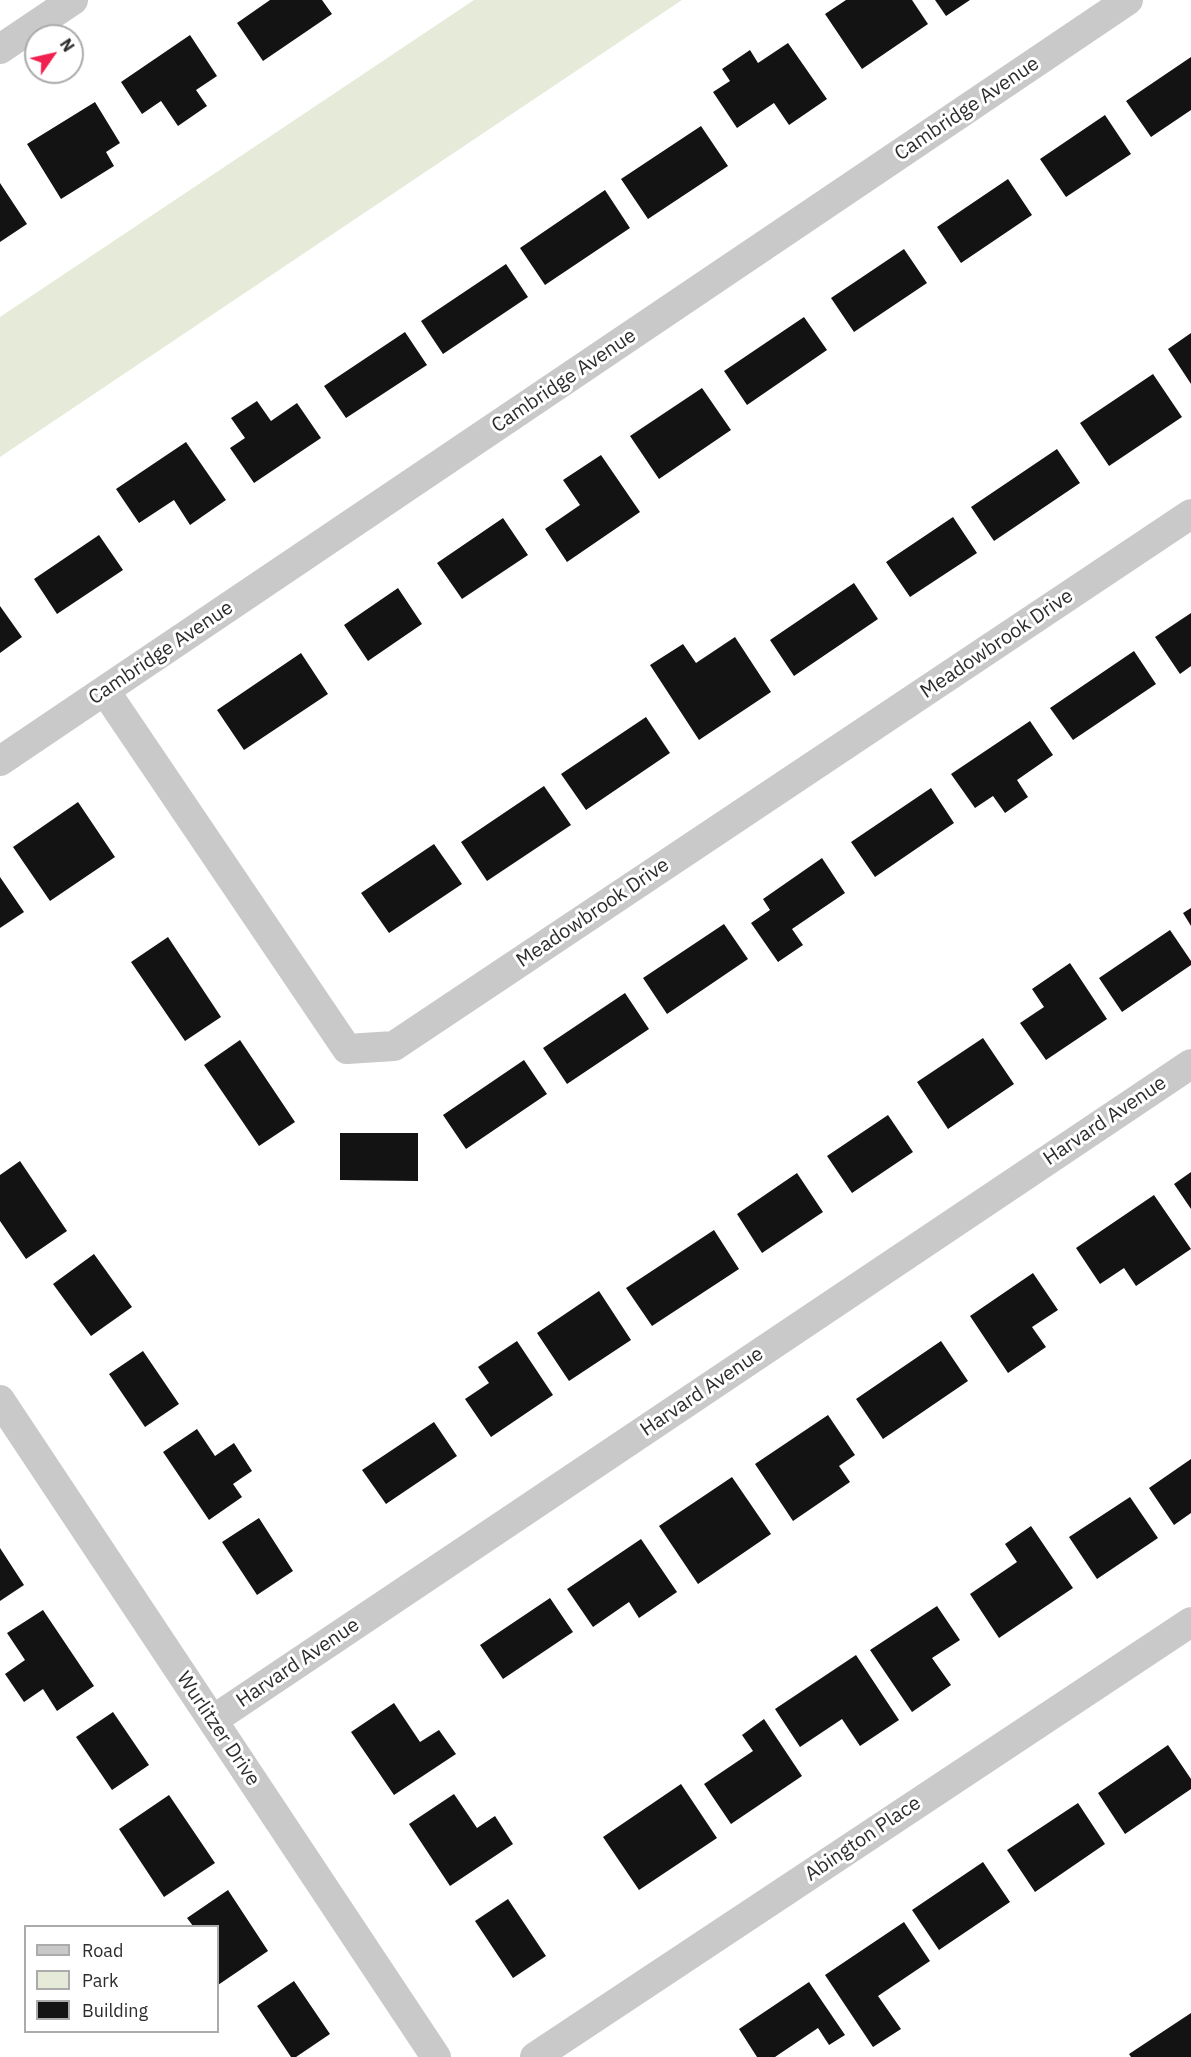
<!DOCTYPE html>
<html>
<head>
<meta charset="utf-8">
<style>
  body { margin:0 }
  #map { position:relative; width:1191px; height:2057px; overflow:hidden; background:#fff; font-family:"IBM Plex Sans",sans-serif }
  canvas { display:block }
  .legend { position:absolute; left:24px; top:1925px; width:195px; height:108px; box-sizing:border-box; background:#fff; border:2px solid #ababab; margin:0; padding:8px 10px; list-style:none; font-size:18px; color:#2c2c2c }
  .legend li { display:flex; align-items:center; gap:12px; height:30px }
  .legend b { width:30px; border:2px solid #ababab }
  .north { position:absolute; left:24px; top:24px; width:60px; height:60px; box-sizing:border-box; background:#fff; border:2px solid #ababab; border-radius:50%; rotate:56deg; font-size:16px; font-weight:700; line-height:24px; text-align:center; color:#2c2c2c }
  .north::after { content:''; display:block; margin:auto; width:21px; height:27px; background:#f2204f; clip-path:polygon(50% 0,100% 100%,50% 72%,0 100%) }
</style>
</head>
<body>
<div id="map">
<canvas width="1191" height="2057"></canvas>
<ul class="legend">
<li><b style="height:8px;background:#c9c9c9"></b>Road</li>
<li><b style="height:16px;background:#e5ebd8"></b>Park</li>
<li><b style="height:16px;background:#131313"></b>Building</li>
</ul>
<div class="north">N</div>
</div>
<script>
const ctx = document.querySelector('canvas').getContext('2d');
ctx.lineJoin = 'round';
function paint(path, color) { ctx.fillStyle = color; ctx.fill(path, 'evenodd'); }
function trace(path, color, width, dash) { ctx.strokeStyle = color; ctx.lineWidth = width; ctx.lineCap = dash ? 'butt' : 'round'; ctx.setLineDash(dash || []); ctx.stroke(path); }
function drawText(font, color, halo, rows, align = 'center') {
  ctx.font = font + ' "IBM Plex Sans",sans-serif'; ctx.lineWidth = 6; ctx.setLineDash([]); ctx.textBaseline = 'middle'; ctx.strokeStyle = halo; ctx.fillStyle = color; for (const [text, x, y, turn = 0] of rows) {
    ctx.save(); ctx.translate(x, y); ctx.rotate((+turn || 0) * Math.PI / 180); ctx.textAlign = isNaN(turn) ? turn : align; if (halo) ctx.strokeText(text, 0, 0); ctx.fillText(text, 0, 0); ctx.restore();
  }
}
const green = new Path2D(`
  M474 0H682L0 457V317Z`);
const building = new Path2D(`
  M270 0H322L332 14 263 61 237 23Z
  M846 0H912L928 24 862 69 825 14Z
  M935 0H970L946 16Z
  M190 35 217 76 196 90 207 106 178 126 161 101 142 114 121 82Z
  M788 43 827 99 789 125 774 103 737 128 713 92 730 81 722 69 750 50 758 63Z
  M1191 57V110L1151 137 1126 101Z
  M95 102 120 143 106 152 114 166 61 199 27 144Z
  M1105 115 1131 154 1066 197 1040 159Z
  M701 126 728 166 648 219 621 179Z
  M1008 179 1032 215 961 263 937 227Z
  M0 183 27 224 0 242Z
  M605 190 630 228 545 285 520 248Z
  M904 249 927 283 854 332 831 298Z
  M506 264 528 297 443 354 421 321Z
  M804 317 827 350 747 405 724 371Z
  M405 332 427 365 346 418 324 386Z
  M1191 333V384L1168 349Z
  M1153 374 1182 417 1109 466 1080 423Z
  M702 388 731 430 659 479 630 436Z
  M257 401 271 421 297 403 321 438 254 483 230 448 245 438 231 418Z
  M186 442 226 500 190 525 174 500 139 523 116 489Z
  M1057 449 1080 483 994 541 971 507Z
  M601 455 640 512 567 562 545 529 580 505 563 480Z
  M953 517 977 553 910 597 886 562Z
  M503 518 528 555 462 599 437 563Z
  M99 535 123 570 57 614 34 579Z
  M854 583 878 619 794 676 770 640Z
  M398 588 422 624 368 661 344 625Z
  M0 606 22 637 0 653Z
  M1191 613V666L1180 674 1155 637Z
  M735 637 771 692 699 740 650 665 683 644 696 663Z
  M1134 651 1156 684 1073 740 1050 708Z
  M301 653 328 694 244 750 217 710Z
  M646 717 670 753 586 810 561 774Z
  M1030 721 1053 755 1017 780 1028 797 1005 813 993 796 975 808 951 774Z
  M544 786 571 825 487 881 461 842Z
  M931 788 954 823 875 877 851 842Z
  M78 802 115 857 50 901 13 847Z
  M434 844 462 884 389 933 361 893Z
  M822 858 845 893 792 929 803 945 778 962 751 923 770 910 763 899Z
  M0 877 24 912 0 928Z
  M1191 908V926L1183 913Z
  M724 924 748 959 667 1014 643 978Z
  M1170 930 1191 961V965L1122 1012 1099 978Z
  M168 937 221 1017 185 1041 131 962Z
  M1070 963 1107 1019 1046 1060 1020 1023 1044 1007 1032 989Z
  M625 993 649 1029 567 1084 543 1048Z
  M983 1038 1014 1084 948 1129 917 1082Z
  M240 1040 295 1122 259 1146 204 1065Z
  M524 1060 547 1094 466 1149 443 1115Z
  M888 1115 913 1152 852 1193 827 1156Z
  M340 1133H418V1181L340 1180Z
  M20 1161 67 1231 26 1259 0 1221V1175Z
  M1191 1172V1209L1174 1184Z
  M797 1173 823 1212 762 1253 737 1214Z
  M1154 1195 1191 1249 1136 1286 1124 1268 1100 1284 1076 1248Z
  M714 1230 739 1269 652 1326 626 1288Z
  M94 1254 132 1307 91 1336 53 1284Z
  M1033 1273 1058 1310 1032 1327 1046 1347 1008 1373 970 1316Z
  M599 1291 631 1340 569 1381 537 1333Z
  M517 1341 553 1395 491 1437 465 1399 489 1383 478 1367Z
  M941 1341 968 1381 883 1439 856 1399Z
  M143 1351 179 1404 145 1427 109 1374Z
  M828 1415 855 1455 839 1466 850 1482 793 1521 755 1464Z
  M434 1422 457 1456 386 1504 362 1470Z
  M197 1429 215 1456 234 1443 252 1471 233 1484 242 1497 209 1520 163 1452Z
  M1191 1459V1513L1174 1525 1149 1488Z
  M732 1477 771 1534 698 1584 659 1526Z
  M1130 1497 1158 1538 1097 1579 1069 1537Z
  M259 1518 293 1571 257 1595 222 1542Z
  M1031 1526 1073 1588 999 1638 970 1594 1017 1562 1005 1544Z
  M641 1539 677 1592 639 1618 629 1602 593 1627 567 1589Z
  M0 1548 24 1585 0 1601Z
  M550 1598 573 1632 503 1679 480 1645Z
  M937 1606 960 1640 932 1658 951 1685 912 1712 870 1650Z
  M43 1610 94 1686 57 1711 43 1689 24 1702 5 1674 25 1660 7 1633Z
  M856 1655 899 1720 860 1746 842 1719 800 1747 775 1709Z
  M394 1703 420 1742 439 1730 456 1754 394 1795 351 1732Z
  M113 1712 149 1765 112 1790 76 1737Z
  M764 1719 802 1776 731 1824 704 1784 753 1751 742 1735Z
  M1168 1745 1191 1779V1789L1125 1834 1098 1793Z
  M681 1784 717 1838 639 1890 603 1837Z
  M454 1794 477 1828 495 1816 513 1844 450 1886 409 1824Z
  M169 1795 215 1863 164 1897 119 1829Z
  M1078 1803 1105 1844 1035 1892 1007 1850Z
  M983 1862 1010 1902 939 1950 912 1910Z
  M228 1890 268 1951 218 1985V1926H193L187 1918Z
  M508 1899 546 1956 513 1978 475 1921Z
  M904 1922 930 1961 878 1996 901 2029 873 2047 825 1975Z
  M294 1981 330 2034 296 2057H291L257 2006Z
  M809 1982 845 2035 829 2045 818 2028 775 2057H757L739 2029Z
  M1191 2013V2057H1131L1129 2054Z`);
const minor = new Path2D(`
  M0 49 73 0
  M105 691 347 1049 394 1046 1191 514
  M0 761 1128 0
  M0 1400 436 2057
  M213 1720 1191 1064
  M535 2057 1191 1622`);
const streetNames = [
  ["Cambridge Avenue",967,109,-34],
  ["Cambridge Avenue",564,381,-34],
  ["Meadowbrook Drive",997,644,-34],
  ["Cambridge Avenue",161,653,-34],
  ["Meadowbrook Drive",593,913,-34],
  ["Harvard Avenue",1105,1121,-34],
  ["Harvard Avenue",702,1392,-34],
  ["Harvard Avenue",298,1663,-34],
  ["Wurlitzer Drive",218,1729,56],
  ["Abington Place",863,1839,-34]
];
paint(green, '#e5ebd8');
paint(building, '#131313');
trace(minor, '#c9c9c9', 30);
drawText('20px', '#2c2c2c', '#fff', streetNames);
</script>
</body>
</html>
